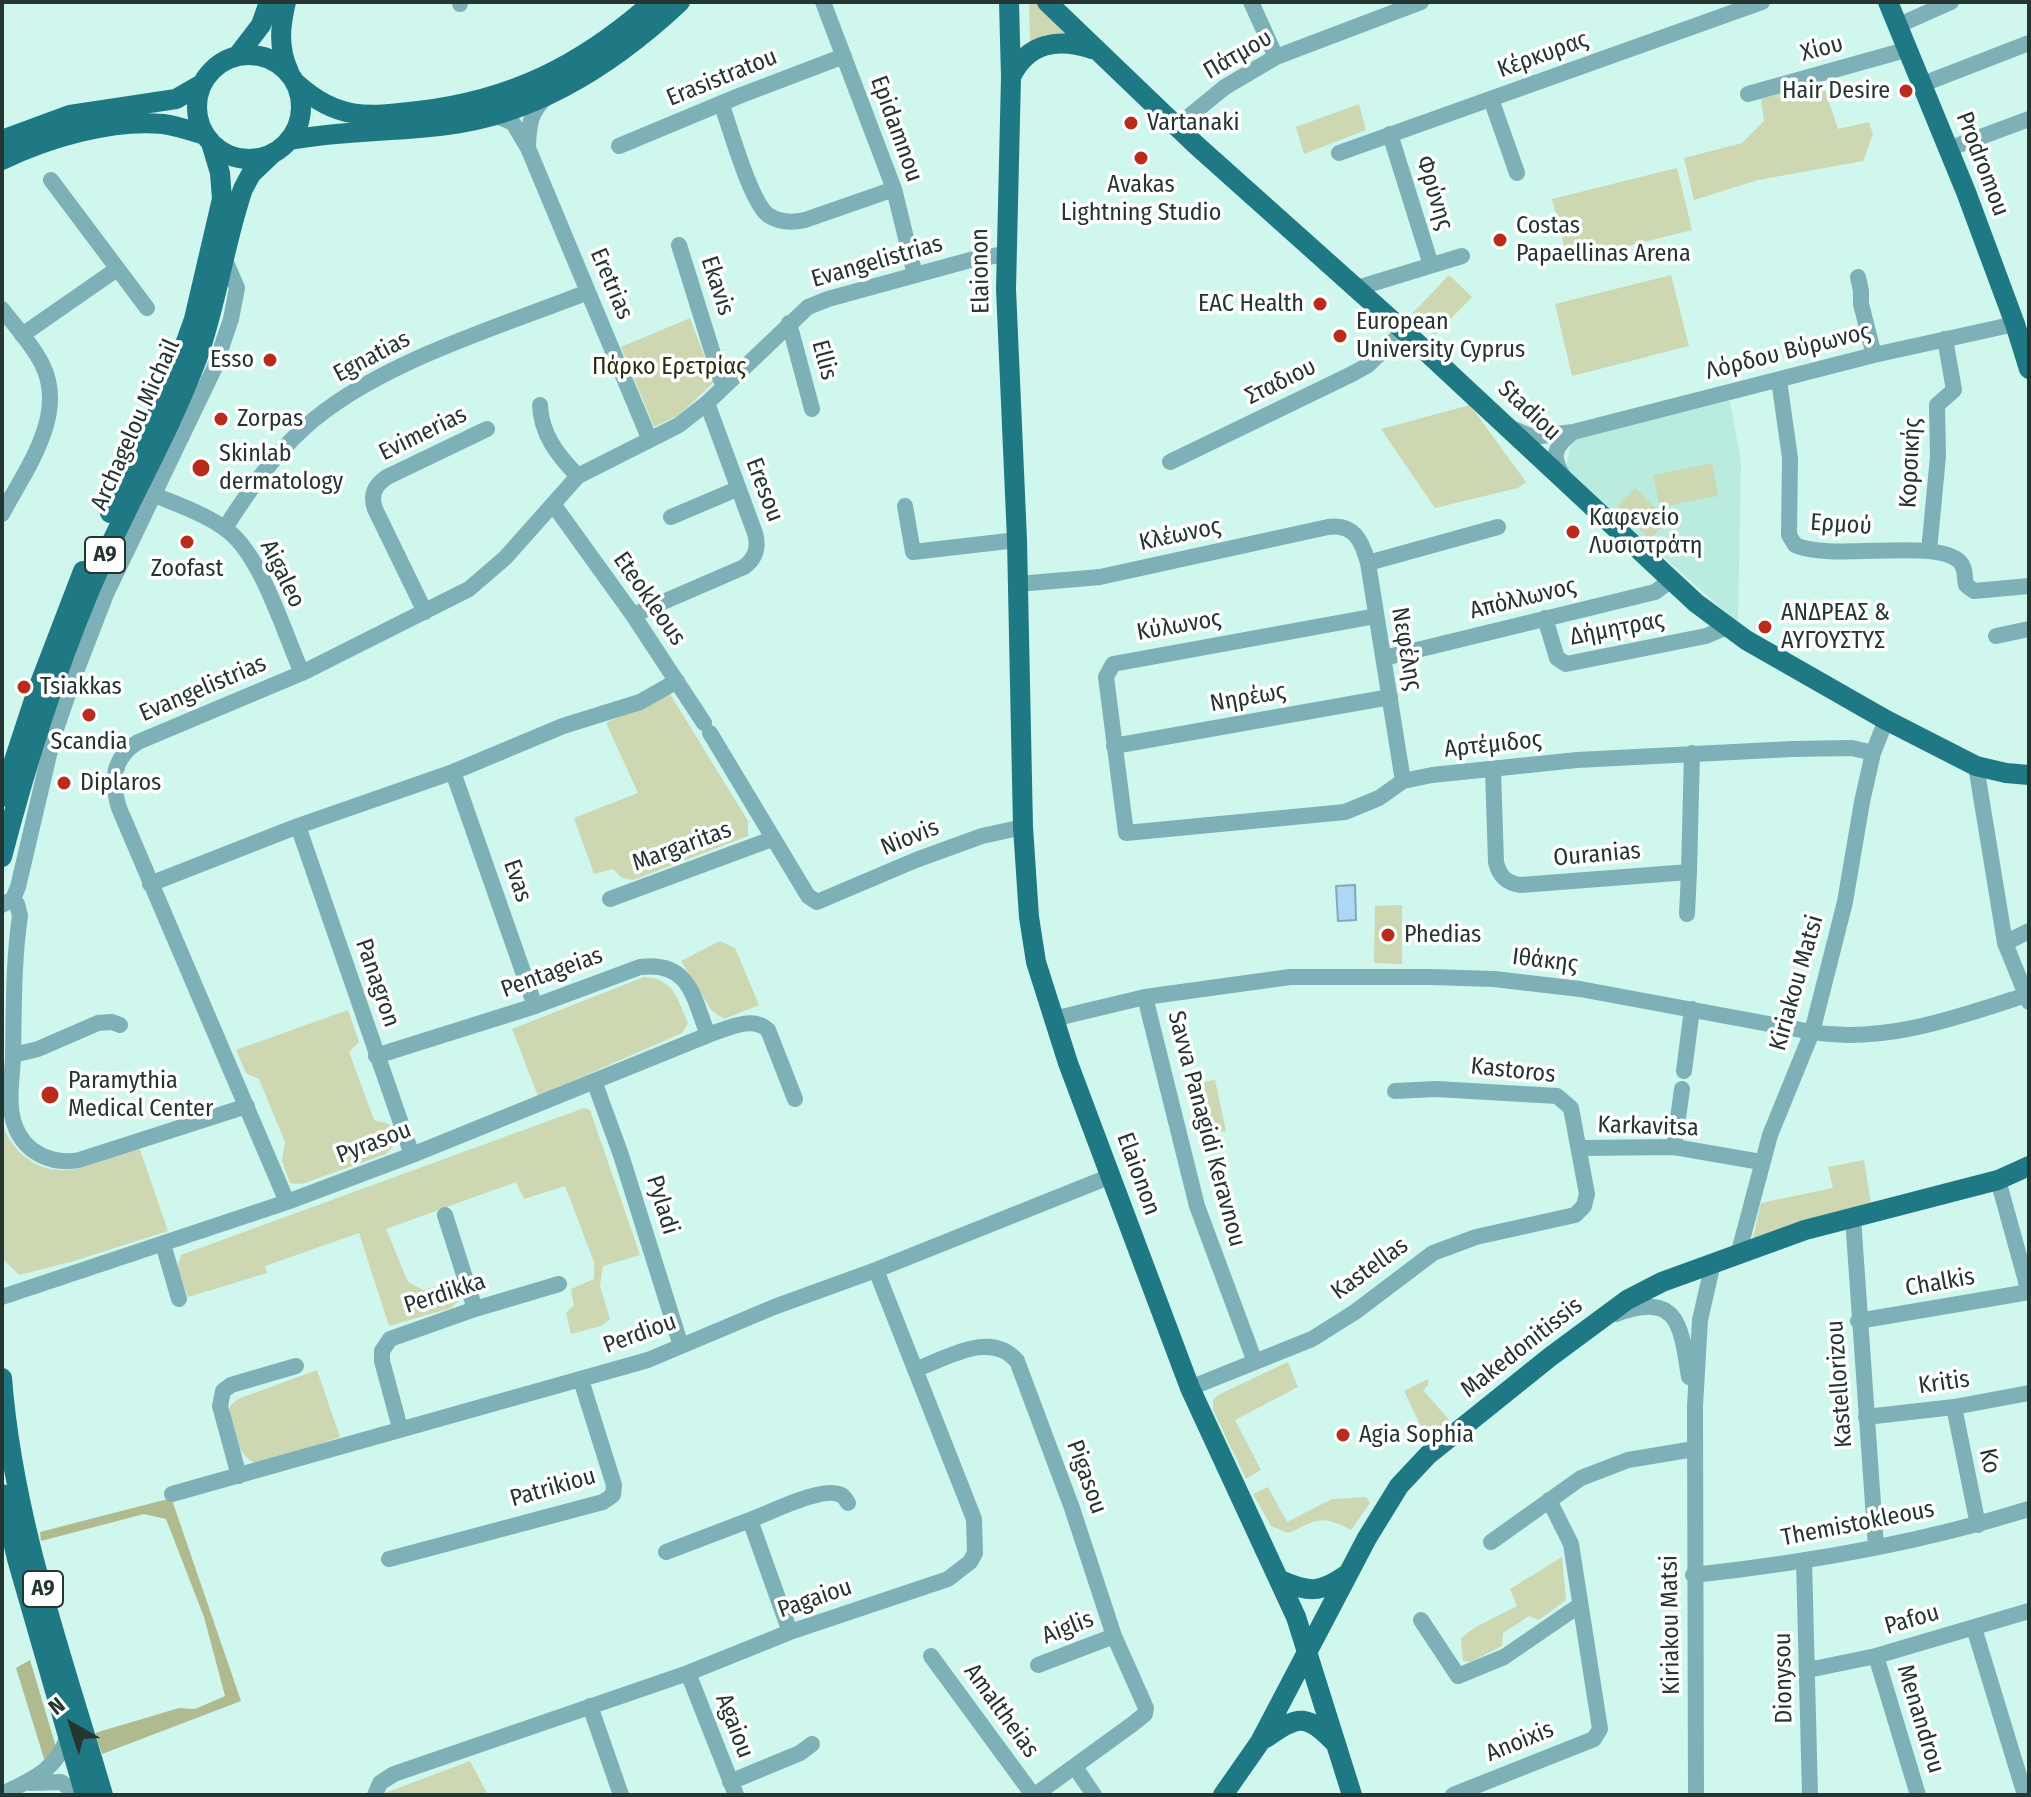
<!DOCTYPE html>
<html>
<head>
<meta charset="utf-8">
<style>
  body { margin:0 }
  #map { position:relative; width:2031px; height:1797px; overflow:hidden; background:#cff7ed; font-family:"Fira Sans Condensed",sans-serif }
  canvas { display:block }
  .frame { position:absolute; inset:0; border:4px solid #253531; pointer-events:none }
  .north { position:absolute; left:32px; top:1685px; width:80px; height:80px; -webkit-text-stroke:6px #fff; paint-order:stroke; rotate:321deg; font-size:22px; font-weight:700; line-height:32px; text-align:center; color:#253531 }
  .north::after { content:''; display:block; margin:auto; width:28px; height:36px; background:#253531; clip-path:polygon(50% 0,100% 100%,50% 72%,0 100%) }
</style>
</head>
<body>
<div id="map">
<canvas width="2031" height="1797"></canvas>
<div class="frame"></div>
<div class="north">N</div>
</div>
<script>
const ctx = document.querySelector('canvas').getContext('2d');
ctx.lineJoin = 'round';
function paint(path, color) { ctx.fillStyle = color; ctx.fill(path, 'evenodd'); }
function trace(path, color, width, dash) { ctx.strokeStyle = color; ctx.lineWidth = width; ctx.lineCap = dash ? 'butt' : 'round'; ctx.setLineDash(dash || []); ctx.stroke(path); }
function drawText(font, color, halo, rows, align = 'center') {
  ctx.font = font + ' "Fira Sans Condensed",sans-serif'; ctx.lineWidth = 7; ctx.setLineDash([]); ctx.textBaseline = 'middle'; ctx.strokeStyle = halo; ctx.fillStyle = color; for (const [text, x, y, turn = 0] of rows) {
    ctx.save(); ctx.translate(x, y); ctx.rotate((+turn || 0) * Math.PI / 180); ctx.textAlign = isNaN(turn) ? turn : align; if (halo) ctx.strokeText(text, 0, 0); ctx.fillText(text, 0, 0); ctx.restore();
  }
}
const built = new Path2D(`
  M1730 401 1741 462 1738 623 1566 470 1571 439Z`);
const green = new Path2D(`
  M1029 2H1039L1072 34 1046 35 1030 42Z
  M1822 81 1838 129 1869 122 1873 134 1863 161 1758 180 1694 200 1684 158 1742 143 1764 121 1761 99Z
  M1359 104 1366 130 1304 154 1296 127Z
  M1677 168 1692 230 1568 261 1552 199Z
  M1449 275 1472 297 1435 335 1412 314Z
  M1671 275 1689 346 1572 376 1555 304Z
  M690 318 714 382 679 415 654 427 621 347Z
  M1470 405 1526 482 1518 488 1435 508 1381 429Z
  M1712 463 1718 496 1660 507 1653 475Z
  M1635 488 1668 521 1650 539 1617 506Z
  M670 694 748 821V836L633 880 622 878 613 869 594 874 574 818 638 793 606 723Z
  M1402 905V964L1374 963 1375 906Z
  M720 941 735 948 759 1005 724 1019 712 1011 681 961Z
  M644 977C674 978 677 999 688 1023L682 1033 538 1096 512 1029Z
  M348 1010 359 1042 349 1052 374 1120 389 1124 396 1143 386 1154 302 1184 290 1183 282 1161 285 1142 259 1079 246 1073 236 1050Z
  M1215 1080 1226 1131 1203 1135 1193 1084Z
  M584 1108 590 1110 640 1255 603 1266 600 1286 610 1319 601 1326 571 1334 566 1313 574 1305 571 1289 594 1279V1262L565 1186 524 1199 516 1182 386 1229 408 1282 423 1290 450 1283 459 1292 458 1301 451 1308 389 1326 359 1233 265 1266 267 1273 188 1297 177 1267 181 1255Z
  M2 1124C12 1152 38 1173 68 1170 89 1168 119 1153 139 1147L168 1231 74 1261 19 1275 4 1260 2 1246Z
  M1864 1160 1871 1204 1753 1239 1761 1203 1833 1188 1828 1167Z
  M1288 1362 1298 1387 1235 1420 1261 1470 1246 1479 1213 1410V1400L1218 1395Z
  M317 1370 340 1437 260 1464C238 1461 229 1426 230 1406L238 1399Z
  M1428 1379V1385L1423 1390 1450 1421 1427 1439 1404 1391Z
  M1268 1487 1287 1522 1332 1499 1366 1497 1370 1503 1351 1530C1320 1514 1319 1520 1288 1533L1271 1526 1253 1494Z
  M1562 1557 1566 1600 1539 1620 1529 1616 1503 1633 1502 1646 1470 1662 1463 1661 1461 1638 1474 1628 1517 1606 1510 1589Z
  M470 1761 488 1795H383L382 1794Z`);
const forest = new Path2D(`
  M164 1500H172L241 1701 102 1754 95 1733 179 1708 195 1709 225 1696 204 1617 166 1519 144 1514 41 1541 40 1532Z
  M30 1660 56 1747 46 1765 16 1668Z`);
const water = new Path2D(`
  M1355 885 1356 920 1338 921 1336 886Z`);
const minor = new Path2D(`
  M460 2V4
  M823 2 894 189 915 275
  M1251 2 1276 57
  M1899 25 1951 2
  M1923 84 2029 43
  M1748 94 1909 49
  M1491 99 1517 173
  M721 103C730 127 750 201 768 215 780 223 792 223 805 220L894 189
  M494 115 513 123 528 148 649 438
  M1176 127 1225 87 1276 57 1421 2
  M1390 134 1431 265
  M528 145C529 125 530 112 546 98
  M619 146 739 96 844 56
  M1948 149 2029 119
  M1339 153 1762 2
  M51 180 147 308
  M679 245 723 386
  M1858 277 1861 291V304L1874 355
  M1354 289 1462 256
  M2 309C15 326 32 344 42 364 68 415 25 470 2 514
  M789 323 812 409
  M22 335 117 269
  M1779 380 1790 458 1789 535 1795 545C1832 562 1936 537 1960 562 1966 568 1964 577 1966 585L1974 591 2029 586
  M540 405C541 434 558 456 578 476
  M1514 429 1533 437 1573 432 1874 355 2015 324
  M1170 462 1352 374 1368 365 1404 331
  M1563 476C1551 456 1554 447 1572 433
  M155 495C178 505 208 515 228 531 262 557 284 633 302 673
  M553 504 633 615 704 723
  M905 506 913 552 1017 540
  M671 517 737 489
  M225 528C248 492 272 457 304 428 375 363 499 327 588 292
  M1929 551 1938 456 1937 405 1954 390 1945 339
  M1368 563 1498 527
  M1018 584 1100 577 1328 527C1354 523 1362 541 1368 563L1403 781
  M425 612 375 509C370 495 375 485 387 477L487 429
  M633 615 744 567C756 558 759 547 755 533L707 403
  M1376 616 1113 664 1106 677 1126 833 1345 812 1379 798 1403 781 1432 775 1577 760 1792 749 1852 748 1873 753
  M1545 618 1557 658 1566 664 1706 636 1727 627
  M1996 636 2029 629
  M1384 658 1655 592 1670 581
  M710 733 808 896 817 902 916 860 982 836 1023 827
  M1114 746 1390 697
  M1976 766 2005 943 2029 1002
  M1493 770 1496 862C1499 876 1506 883 1521 885L1689 872 1692 753
  M453 772 535 1006
  M298 826 412 1155
  M150 884 298 826 453 772 563 726 640 702 677 681
  M13 899 17 904 20 916C13 964 14 1010 13 1058 12 1079 7 1105 15 1126 25 1153 52 1165 79 1160L247 1106
  M610 899 772 839
  M2 905 13 899 18 887 53 738 74 677 106 594 214 369 231 319 237 288 225 260
  M1687 914 1689 872
  M2005 943 2029 931
  M1145 997 1197 1206 1255 1362
  M1053 1019 1145 997 1290 977H1431L1494 979 1580 989 1812 1032C1885 1044 1958 1017 2026 995
  M13 1055 38 1049 98 1023 112 1022 120 1025
  M376 1056 535 1006 640 967C690 961 693 997 708 1035
  M1684 1071 1692 1009
  M594 1081 621 1155 681 1346
  M1674 1147 1682 1089
  M1581 1148 1674 1147 1761 1162
  M1998 1180 2029 1292
  M287 1202 119 808C111 781 112 758 138 742L302 673 469 589 505 558 578 476 679 425 707 403 808 307 828 299 974 259 1006 254
  M445 1215 475 1309
  M1853 1218 1876 1547
  M163 1244 179 1299
  M1738 1255 1770 1135 1812 1032 1845 902 1862 802 1873 753 1886 720
  M2 1297 287 1202 412 1155 708 1035C727 1029 752 1015 768 1030L795 1099
  M1616 1314C1679 1290 1681 1327 1689 1377
  M1858 1321 2029 1292
  M917 1369C947 1358 991 1330 1017 1361L1072 1508 1114 1636 1146 1708 1145 1714 1134 1723 1035 1795
  M1190 1388 1312 1339 1355 1312 1433 1253 1476 1237 1575 1215 1584 1206 1587 1194 1571 1108 1557 1096 1436 1089 1395 1091
  M1954 1407 1978 1525
  M1866 1417 1954 1407 2029 1393
  M400 1428 382 1361V1351L390 1339 475 1309 559 1284
  M239 1476 220 1406 223 1391 231 1385 296 1366
  M172 1494 648 1360 774 1307 876 1270 1111 1176
  M750 1520C770 1513 820 1487 839 1494 844 1496 845 1498 848 1503
  M1491 1542 1581 1478 1628 1460 1694 1449
  M666 1552 750 1520 790 1632
  M389 1559 603 1502 613 1495 614 1485 581 1380
  M1804 1561 1810 1795
  M1693 1575C1807 1563 1920 1543 2029 1509
  M1421 1620 1458 1676 1504 1657 1580 1605
  M1974 1628 2025 1795
  M931 1656 1033 1795
  M1876 1656 1918 1795
  M1038 1665 1114 1636
  M1808 1670 1876 1656 2029 1611
  M688 1673 736 1795
  M590 1706 621 1795
  M1075 1767 1094 1795
  M730 1782 800 1753 812 1744
  M30 1783 61 1782 79 1795
  M2 1794C32 1780 58 1769 68 1735
  M375 1795 380 1783 394 1774 688 1673 790 1632 948 1579 970 1562 975 1553 974 1519 876 1270
  M1453 1795 1594 1739 1600 1729 1571 1544 1549 1500
  M1696 1795 1695 1406 1700 1320 1713 1263`);
const major = new Path2D(`
  M286 2C280 27 278 48 289 72
  M1009 2 1011 77 1006 289 1017 540 1023 827 1029 917 1036 962 1068 1063 1190 1388 1296 1617 1352 1795
  M1047 2 1195 144 1404 331 1696 603 1746 640 1886 720 1976 766 2006 773 2029 775
  M1888 2 1966 192 2015 324 2029 369
  M197 107a52 52 0 1 1 104 0a52 52 0 1 1-104 0Z
  M238 55 261 25 269 2
  M1011 77C1028 42 1058 38 1092 49
  M297 84C337 120 366 117 418 111 512 100 582 65 653 2
  M2 140 70 115 176 99 202 84
  M290 140C342 130 395 132 447 125 537 114 615 63 680 2
  M2 160C48 138 112 119 163 124 178 126 191 131 205 135
  M110 513 171 384 194 319 222 199 220 173 211 143
  M2 797 37 691 83 571
  M2 857C25 769 52 681 87 597 120 516 166 441 197 359 217 304 224 244 243 189L251 174 272 154
  M2 1378C13 1521 63 1658 103 1795
  M2 1494 17 1559 85 1795
  M1280 1580C1309 1593 1320 1593 1346 1575
  M1266 1738C1300 1713 1307 1715 1336 1744
  M1223 1795 1260 1742 1367 1538 1399 1486 1428 1455 1550 1357 1627 1300 1662 1282 1805 1230 1998 1180 2029 1166`);
const markers = [
  [1906,91,8,"#b92c1b"],
  [1131,123,8,"#b92c1b"],
  [1141,158,8,"#b92c1b"],
  [1500,240,8,"#b92c1b"],
  [1320,304,8,"#b92c1b"],
  [1340,336,8,"#b92c1b"],
  [270,360,8,"#b92c1b"],
  [221,419,8,"#b92c1b"],
  [201,468,10,"#b92c1b"],
  [1573,532,8,"#b92c1b"],
  [187,542,8,"#b92c1b"],
  [1765,627,8,"#b92c1b"],
  [24,687,8,"#b92c1b"],
  [89,715,8,"#b92c1b"],
  [64,783,8,"#b92c1b"],
  [1388,935,8,"#b92c1b"],
  [50,1095,10,"#b92c1b"],
  [1343,1435,8,"#b92c1b"]
];
const shields = [
  [105,555,40],
  [43,1589,40]
];
const shieldNames = [
  ["A9",105,555],
  ["A9",43,1589]
];
const streetNames = [
  ["Χίου",1822,49,-15],
  ["Πάτμου",1238,55,-30],
  ["Κέρκυρας",1543,55,-20],
  ["Erasistratou",722,78,-22],
  ["Epidamnou",896,129,70],
  ["Prodromou",1982,164,69],
  ["Φρύνης",1434,193,73],
  ["Evangelistrias",877,262,-16],
  ["Elaionon",981,271,-91],
  ["Eretrias",611,284,67],
  ["Ekavis",717,286,72],
  ["Λόρδου Βύρωνος",1788,352,-14],
  ["Egnatias",372,357,-28],
  ["Ellis",824,360,75],
  ["Σταδιου",1281,382,-26],
  ["Stadiou",1529,411,43],
  ["Archagelou Michail",136,425,-66],
  ["Evimerias",423,434,-26],
  ["Κορσικής",1911,463,-87],
  ["Eresou",764,490,69],
  ["Ερμού",1841,525,4],
  ["Κλέωνος",1180,535,-12],
  ["Aigaleo",282,574,64],
  ["Eteokleous",649,599,55],
  ["Απόλλωνος",1523,599,-14],
  ["Κύλωνος",1179,626,-10],
  ["Δήμητρας",1617,629,-11],
  ["Νεφέλης",1406,649,80],
  ["Evangelistrias",203,689,-23],
  ["Νηρέως",1248,698,-10],
  ["Αρτέμιδος",1493,745,-6],
  ["Niovis",910,838,-22],
  ["Margaritas",682,847,-20],
  ["Ouranias",1597,855,-5],
  ["Evas",517,881,71],
  ["Ιθάκης",1545,961,7],
  ["Pentageias",552,973,-20],
  ["Panagron",377,983,71],
  ["Kiriakou Matsi",1797,983,-74],
  ["Kastoros",1513,1071,6],
  ["Karkavitsa",1648,1127,2],
  ["Savva Panagidi Keravnou",1206,1129,75],
  ["Pyrasou",374,1143,-21],
  ["Elaionon",1138,1174,70],
  ["Pyladi",662,1205,73],
  ["Kastellas",1370,1269,-36],
  ["Chalkis",1940,1283,-10],
  ["Perdikka",445,1294,-18],
  ["Perdiou",640,1334,-20],
  ["Makedonitissis",1522,1348,-38],
  ["Kritis",1944,1383,-8],
  ["Kastellorizou",1840,1384,-94],
  ["Ko",1989,1461,78],
  ["Pigasou",1086,1477,70],
  ["Patrikiou",553,1488,-16],
  ["Themistokleous",1858,1524,-11],
  ["Pagaiou",815,1599,-19],
  ["Pafou",1912,1620,-16],
  ["Kiriakou Matsi",1671,1625,-91],
  ["Aiglis",1068,1628,-21],
  ["Dionysou",1784,1678,-91],
  ["Amaltheias",1001,1711,54],
  ["Menandrou",1920,1719,73],
  ["Agaiou",734,1726,69],
  ["Anoixis",1520,1742,-22]
];
const poiNames = [
  ["Hair Desire",1890,91,"right"],
  ["Vartanaki",1147,123],
  ["Avakas",1141,185,"center"],
  ["Lightning Studio",1141,213,"center"],
  ["Costas",1516,226],
  ["Papaellinas Arena",1516,254],
  ["EAC Health",1304,304,"right"],
  ["European",1356,322],
  ["University Cyprus",1356,350],
  ["Esso",254,360,"right"],
  ["Zorpas",237,419],
  ["Skinlab",219,454],
  ["dermatology",219,482],
  ["Καφενείο",1589,518],
  ["Λυσιστράτη",1589,546],
  ["Zoofast",187,569,"center"],
  ["ΑΝΔΡΕΑΣ &",1781,613],
  ["ΑΥΓΟΥΣΤΥΣ",1781,641],
  ["Tsiakkas",40,687],
  ["Scandia",89,742,"center"],
  ["Diplaros",80,783],
  ["Phedias",1404,935],
  ["Paramythia",68,1081],
  ["Medical Center",68,1109],
  ["Agia Sophia",1359,1435]
];
const parkNames = [
  ["Πάρκο Ερετρίας",669,367]
];
paint(built, '#baebdf');
paint(green, '#cdd7b1');
paint(forest, '#afba8e');
paint(water, '#acd8f5');
trace(water, '#84a7ba', 2);
trace(minor, '#7eb0b8', 16);
trace(major, '#1f7984', 20);
for (const [x, y, r, color] of markers) { const dot = new Path2D(); dot.arc(x, y, r, 0, 2 * Math.PI); ctx.fillStyle = color; ctx.fill(dot); trace(dot, '#fff', 3); }
for (const [x, y, w] of shields) { const box = new Path2D(); box.roundRect(x - w / 2, y - 18, w, 36, 6); ctx.fillStyle = '#fff'; ctx.fill(box); trace(box, '#253531', 2); }
drawText('bold 22px', '#253531', null, shieldNames);
drawText('24px', '#253531', '#fff', streetNames);
drawText('24px', '#253531', '#fff', poiNames, 'left');
drawText('24px', '#282e0b', '#fff', parkNames);
</script>
</body>
</html>
